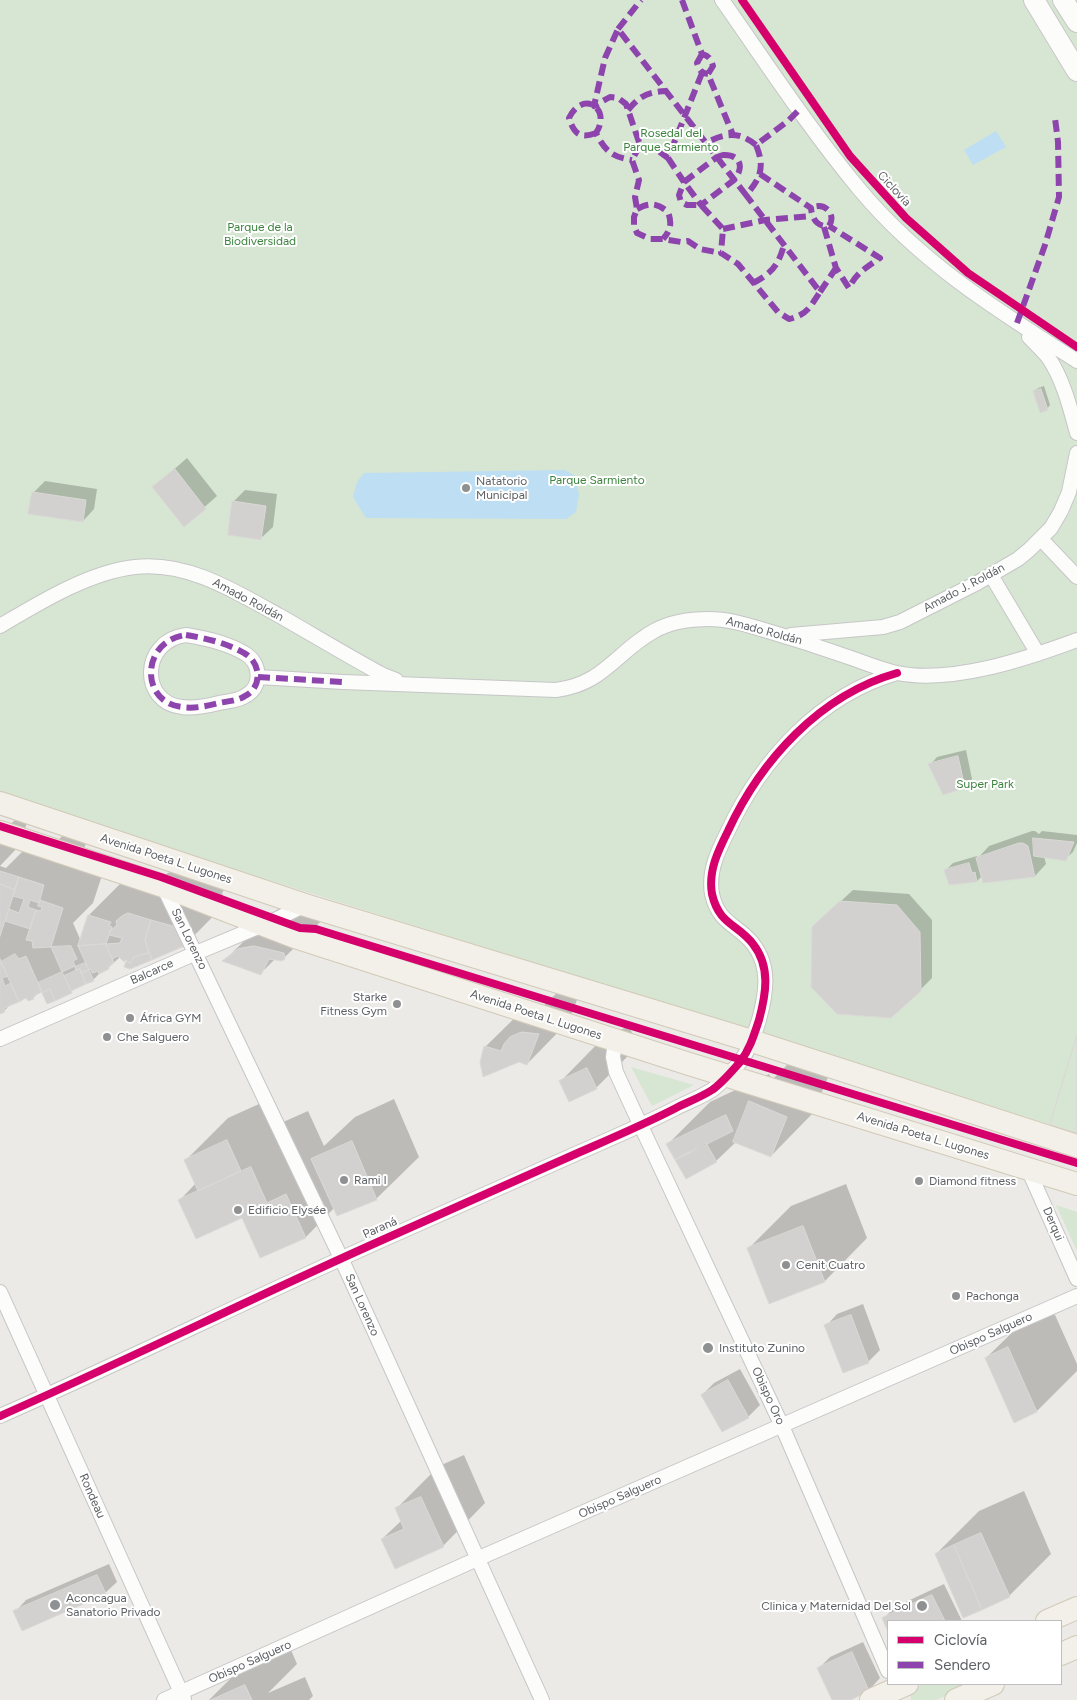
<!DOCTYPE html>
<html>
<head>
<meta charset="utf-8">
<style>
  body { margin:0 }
  #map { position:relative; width:1077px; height:1700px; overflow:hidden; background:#eceae7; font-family:Figtree,sans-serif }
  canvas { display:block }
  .legend { position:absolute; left:887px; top:1620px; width:175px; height:65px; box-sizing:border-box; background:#fff; border:1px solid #bebfc1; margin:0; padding:6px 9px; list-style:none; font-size:15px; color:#5d6064 }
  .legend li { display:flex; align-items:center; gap:10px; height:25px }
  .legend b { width:25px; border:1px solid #bebfc1 }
</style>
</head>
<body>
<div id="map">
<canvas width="1077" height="1700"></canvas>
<ul class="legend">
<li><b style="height:6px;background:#d6006c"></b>Ciclovía</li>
<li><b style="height:6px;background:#8e44ad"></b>Sendero</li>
</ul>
</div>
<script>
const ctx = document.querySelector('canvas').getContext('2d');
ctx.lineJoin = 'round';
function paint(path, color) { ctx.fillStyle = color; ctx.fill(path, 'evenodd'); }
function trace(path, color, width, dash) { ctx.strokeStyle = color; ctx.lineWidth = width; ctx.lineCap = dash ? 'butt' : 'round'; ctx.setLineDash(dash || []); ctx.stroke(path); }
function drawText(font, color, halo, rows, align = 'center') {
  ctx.font = font + ' Figtree,sans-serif'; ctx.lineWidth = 4; ctx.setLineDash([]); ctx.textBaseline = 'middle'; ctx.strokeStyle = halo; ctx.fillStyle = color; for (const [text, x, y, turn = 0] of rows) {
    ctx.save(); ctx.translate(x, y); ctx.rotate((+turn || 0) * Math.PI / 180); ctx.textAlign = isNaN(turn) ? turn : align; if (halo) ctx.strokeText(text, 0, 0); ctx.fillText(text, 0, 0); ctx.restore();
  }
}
const green = new Path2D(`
  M0 0H1077V1133L0 796Z
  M631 1067 694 1085 652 1106Z
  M1056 1205 1077 1212V1251Z
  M924 1684H972L936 1700H911L910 1690Z`);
const water = new Path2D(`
  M996 131 1006 147 973 165 964 150Z
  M565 470 575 476 579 495 576 512 566 519 366 518 353 497 357 482 364 473Z`);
const shadow = new Path2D(`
  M1044 386 1050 405 1047 409 1034 391 1038 388Z
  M187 458 217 496 184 525 154 487Z
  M45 481 97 489 94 509 83 521 33 493Z
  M245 490 277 494 273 527 261 538 233 502Z
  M966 750 972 779 965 787 944 793 930 765 937 757Z
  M15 820 27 823 19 846 0 866 6 868 34 840 53 846 63 835 86 843 81 858 105 866 93 903 73 923 81 941 89 915 131 873 154 885 166 874 172 871 222 886 224 890 222 893 225 900 227 899 228 901 186 944 130 968 127 962 129 960 120 957 108 968 101 972 93 980 75 988 71 992 42 990 34 997 28 1000 27 997 12 1003 4 1011 0 1013V827L5 829Z
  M1032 831H1035L1039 834 1042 831 1077 835V843L1073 852 1065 859 1044 856 1046 864 1035 876H982L977 881 945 871 953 863 977 856 978 858 989 846Z
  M853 890 909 894 932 920V978L920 990 825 916Z
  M292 904 327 915 284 958H276L261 973 225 960 267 918 278 909Z
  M559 991 580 992 569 1021 527 1064 485 1047 528 1005 541 1008Z
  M629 1026 638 1046 596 1088 561 1081 603 1038Z
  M792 1060 829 1075 813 1113 771 1156 736 1142 716 1161 668 1144 710 1102 769 1074 772 1080Z
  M270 1099 281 1123 308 1111 324 1146 355 1117 394 1099 419 1157 376 1199 335 1207 306 1237 261 1257 243 1216 180 1200 196 1183 186 1160 228 1118Z
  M846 1184 867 1238 825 1281 770 1302 749 1248 791 1206Z
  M863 1304 880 1350 869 1361 844 1371 826 1326 837 1314Z
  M1051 1306 1077 1364V1371L1037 1411 986 1358 1029 1316Z
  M740 1369 760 1405 748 1417 702 1395 714 1383Z
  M464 1455 485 1503 443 1546 382 1539 402 1520 396 1509 439 1466Z
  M1024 1491 1051 1554 1009 1596 936 1554 979 1511Z
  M109 1564 117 1582 105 1593 15 1612 26 1600Z
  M944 1584 962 1621H888V1629L884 1618 895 1607Z
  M863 1642 880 1678 869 1690 847 1700H833L819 1668 830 1657Z
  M288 1643 297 1664 268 1693 305 1677 313 1696 309 1700H209L248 1661Z`);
const building = new Path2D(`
  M1041 389 1048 410 1040 413 1033 391Z
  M175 469 206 509 184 527 152 487Z
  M32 492 86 500 83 522 28 514Z
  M232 501 266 506 261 540 228 535Z
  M958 756 965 788 943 795 928 764Z
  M1033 838 1074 842 1066 861 1034 856Z
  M1019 843H1023L1028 846 1035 877 983 883 976 858Z
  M969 863 972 873 975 872 977 882 949 885 944 870Z
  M0 871 19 877 15 890 0 884Z
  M19 877 44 885 39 903 30 900 28 907 36 910 30 929 5 921 9 909 19 913 24 899 13 896Z
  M0 884 15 890 0 936Z
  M40 900 63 908 51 947 33 948 32 941 26 940 36 910 41 911 42 907 38 906Z
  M840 901 897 905 920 932 921 991 891 1018 837 1014 811 987 812 927Z
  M128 913 151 920 145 940 149 953 134 957 131 963 125 960 124 962 118 956 112 959 106 944 120 943 122 938 109 935 110 931 117 925 116 921 122 916Z
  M88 915 111 922 109 926 112 927 106 944 78 946Z
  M151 920 180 928 187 945 152 960 145 940Z
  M106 944 114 963 108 966 109 969 99 974 98 971 92 973 91 969 89 970 88 968 78 946Z
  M71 946 77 959 73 961 75 966 62 972 51 947Z
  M254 946 284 953 285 959 282 961 269 959 261 975 222 961 238 949Z
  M149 953 152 960 130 969 124 967 126 961 131 963 134 957Z
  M15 954 19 959 26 956 42 992 33 996 34 999 28 1001 26 998 19 1002 1 962Z
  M0 959 8 976 2 978 5 986 11 983 19 1002 4 1008 5 1012 0 1014Z
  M85 963 89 970 81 973 80 969 76 970 75 967Z
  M80 969 86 984 71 991 64 976Z
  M89 970 94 981 86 984 81 973Z
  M62 972 72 993 55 1001 50 989 42 993 38 983Z
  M50 989 55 1001 47 1004 42 993Z
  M522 1032 539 1034 527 1065 519 1062 483 1077 480 1062 484 1046 501 1051 504 1044 510 1037Z
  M1077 1035V1133L1050 1125Z
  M1077 1035V1133L1050 1125Z
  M587 1068 597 1089 569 1102 559 1081Z
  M749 1101 787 1117 771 1157 733 1142Z
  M726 1115 733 1131 675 1160 666 1144Z
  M227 1140 241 1171 198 1191 184 1160Z
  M352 1141 377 1200 337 1216 311 1159Z
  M706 1143 717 1162 686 1179 675 1160Z
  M251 1167 267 1203 286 1194 306 1238 260 1258 242 1218 196 1239 178 1200Z
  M803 1226 825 1282 769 1304 747 1248Z
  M851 1315 869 1363 843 1373 824 1325Z
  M1008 1347 1037 1412 1014 1423 985 1358Z
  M728 1380 749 1418 722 1432 701 1395Z
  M421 1497 444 1547 395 1569 381 1539 404 1529 395 1508Z
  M981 1533 1010 1597 982 1610 954 1545Z
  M954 1545 982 1610 963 1618 935 1554Z
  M97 1575 106 1594 22 1631 13 1611Z
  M932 1595 945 1621H888V1632L882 1618Z
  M852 1652 869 1691 851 1700H832L817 1668Z
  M245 1685 252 1700H211Z`);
const minor = new Path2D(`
  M722 0C767 64 810 130 860 190 921 263 998 311 1077 361
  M1029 337C1035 343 1042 350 1048 357 1063 379 1070 407 1077 433
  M1041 539 1077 577
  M991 575 1038 654
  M0 626C39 603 89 572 135 567 188 561 236 592 280 616 315 636 348 656 383 675L396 680
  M186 635C205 638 227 643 244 653 261 662 263 687 245 696 238 701 228 701 219 703 207 706 194 709 182 707 140 703 140 641 186 635Z
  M791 635 883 627 900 622 977 583 1018 559 1029 550 1051 528 1061 511 1069 492 1077 453
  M258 677 343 682 556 690C604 684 616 652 654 631 670 622 691 619 709 619 727 619 744 624 761 629 792 638 823 648 854 659 868 664 883 670 897 673 952 684 1026 659 1077 640
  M163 886 341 1258 542 1700
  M0 1039 196 953 277 919 305 905
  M615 1040 613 1057 616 1072 633 1109 782 1426 888 1671
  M1028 1169 1077 1279
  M0 1292 184 1699
  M0 1416C134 1357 264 1292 398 1233 459 1206 519 1179 580 1152 612 1138 645 1124 676 1108 688 1102 701 1097 712 1090 722 1083 732 1071 740 1062 750 1049 754 1035 759 1020 766 994 771 967 753 944 738 924 719 925 712 894 708 871 718 851 728 831 761 760 820 695 897 673
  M164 1700 477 1559 1077 1296`);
const secondary = new Path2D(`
  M1034 0 1077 71
  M1063 0 1077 22`);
const primary = new Path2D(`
  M0 803 305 905 752 1041 1077 1146
  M0 832 163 886 295 937 686 1063 1077 1184
  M1047 1621 1077 1608
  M1061 1654 1077 1647
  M871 1700 907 1684
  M956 1700 993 1684`);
const quiet = new Path2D(`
  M682 0 702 54C709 56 711 59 713 66L708 74 733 135
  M618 29 641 0
  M702 54 697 63C699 70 701 73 708 74
  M702 73 668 158 654 148 640 145 626 104 618 98 610 97 594 106 605 58 618 29 706 143
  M628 110C640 96 647 92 666 91
  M596 133C580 139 574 134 569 118 583 89 612 109 596 133 605 151 612 157 632 160
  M640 145 632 160 639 180 635 197 637 209 634 217V226L637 233 650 239H663L681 242 688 241 700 249 721 253
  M756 145C739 131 725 133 706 143L746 195C761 178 765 167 756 145L788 121 799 110
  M723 155C740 154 745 167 734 180L701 205 684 182 717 157Z
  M668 158 684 182 679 195 681 202 687 205H701L723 229 721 253 738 264 778 312 789 319C807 315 810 307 820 292L746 195
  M760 174 811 208C812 219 817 227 829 226 837 214 824 201 811 208
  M637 209C650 202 657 203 668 212 672 223 671 230 663 239
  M824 227 836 268 849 288C856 273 867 267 880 258L829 226
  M723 229 765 220 812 216
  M753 283C772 273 778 266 784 245
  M820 292 836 268
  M1017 323 1045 245 1059 197 1058 142 1055 118
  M186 635C205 638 227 643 244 653 261 662 263 687 245 696 238 701 228 701 219 703 207 706 194 709 182 707 140 703 140 641 186 635Z
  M258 677 343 682`);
const cycleway = new Path2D(`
  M742 0 850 156 906 218 968 273 1077 347
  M0 826 161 877 300 928 316 929 1077 1163
  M0 1416C134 1357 264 1292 398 1233 459 1206 519 1179 580 1152 612 1138 645 1124 676 1108 688 1102 701 1097 712 1090 722 1083 732 1071 740 1062 750 1049 754 1035 759 1020 766 994 771 967 753 944 738 924 719 925 712 894 708 871 718 851 728 831 761 760 820 695 897 673`);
const markers = [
  [466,488,5,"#8f9092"],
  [397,1004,5,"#8f9092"],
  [130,1018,5,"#8f9092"],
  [107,1037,5,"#8f9092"],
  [344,1180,5,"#8f9092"],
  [919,1181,5,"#8f9092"],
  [238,1210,5,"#8f9092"],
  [786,1265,5,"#8f9092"],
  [956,1296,5,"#8f9092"],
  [708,1348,6,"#8f9092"],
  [55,1605,6,"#8f9092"],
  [922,1606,6,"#8f9092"]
];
const parkNames = [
  ["Rosedal del",671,133],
  ["Parque Sarmiento",671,147],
  ["Parque de la",260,227],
  ["Biodiversidad",260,241],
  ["Parque Sarmiento",597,480],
  ["Super Park",985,784]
];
const streetNames = [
  ["Ciclovía",894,189,47],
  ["Amado J. Roldán",964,588,-28],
  ["Amado Roldán",248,600,28],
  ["Amado Roldán",764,631,15],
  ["Avenida Poeta L. Lugones",166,859,18],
  ["San Lorenzo",189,939,64],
  ["Balcarce",152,972,-24],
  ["Avenida Poeta L. Lugones",536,1015,18],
  ["Avenida Poeta L. Lugones",923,1136,17],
  ["Derqui",1053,1224,66],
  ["Paraná",380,1228,-24],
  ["San Lorenzo",362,1305,66],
  ["Obispo Salguero",991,1334,-24],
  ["Obispo Oro",768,1396,65],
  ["Rondeau",92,1496,66],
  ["Obispo Salguero",620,1497,-24],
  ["Obispo Salguero",250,1662,-24]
];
const poiNames = [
  ["Natatorio",476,481],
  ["Municipal",476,495],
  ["Starke",387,997,"right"],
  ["Fitness Gym",387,1011,"right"],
  ["África GYM",140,1018],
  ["Che Salguero",117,1037],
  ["Rami I",354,1180],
  ["Diamond fitness",929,1181],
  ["Edificio Elysée",248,1210],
  ["Cenit Cuatro",796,1265],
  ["Pachonga",966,1296],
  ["Instituto Zunino",719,1348],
  ["Aconcagua",66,1598],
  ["Sanatorio Privado",66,1612],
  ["Clinica y Maternidad Del Sol",911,1606,"right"]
];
paint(green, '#d6e6d3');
paint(water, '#bedef3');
paint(shadow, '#0003');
paint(building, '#d3d1d0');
trace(building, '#dbd9d6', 1);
trace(minor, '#c6c6c7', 16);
trace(secondary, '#c9c8c8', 22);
trace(primary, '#d2c9b7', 24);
trace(minor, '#fcfcfb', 14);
trace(secondary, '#fcfcfb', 20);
trace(primary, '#f2f0e8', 22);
trace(quiet, '#8e44ad', 6, [12, 6]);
trace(cycleway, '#d6006c', 8);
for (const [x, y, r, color] of markers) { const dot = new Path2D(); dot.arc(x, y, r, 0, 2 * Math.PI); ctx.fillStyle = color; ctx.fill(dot); trace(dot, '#fff', 2); }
drawText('12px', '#3c833d', '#fff', parkNames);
drawText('12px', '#5d6064', '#fff', streetNames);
drawText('12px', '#5d6064', '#fff', poiNames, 'left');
</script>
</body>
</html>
